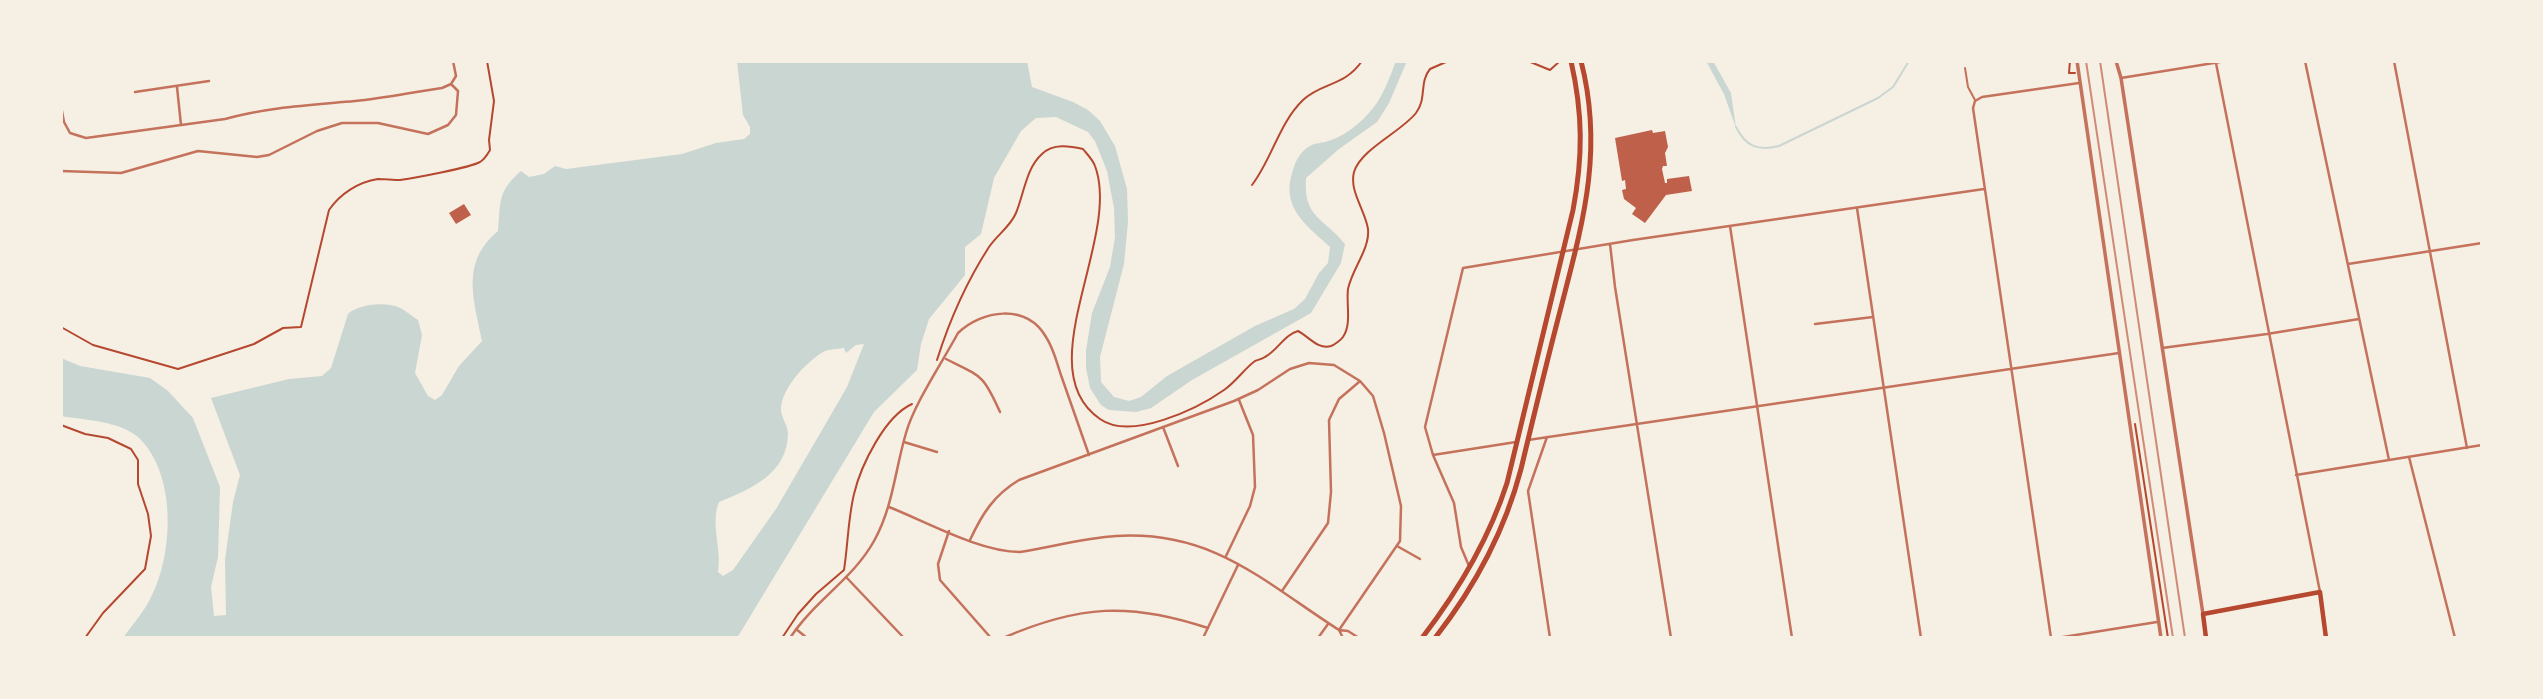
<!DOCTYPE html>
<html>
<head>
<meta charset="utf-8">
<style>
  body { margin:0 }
  #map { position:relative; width:2543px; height:699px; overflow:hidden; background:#f6efe4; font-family:Barlow,sans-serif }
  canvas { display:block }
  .frame { position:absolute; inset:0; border:63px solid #f6efe4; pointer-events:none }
</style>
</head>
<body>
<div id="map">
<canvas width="2543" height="699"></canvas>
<div class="frame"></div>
</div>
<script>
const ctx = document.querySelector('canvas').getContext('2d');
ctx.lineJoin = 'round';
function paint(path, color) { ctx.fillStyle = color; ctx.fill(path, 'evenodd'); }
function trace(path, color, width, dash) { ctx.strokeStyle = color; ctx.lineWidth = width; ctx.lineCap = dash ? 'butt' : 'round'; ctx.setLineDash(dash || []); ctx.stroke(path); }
const water = new Path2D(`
  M737 61H1027L1032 87 1073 102 1088 110 1100 121 1115 146 1127 189 1128 222 1124 264 1100 357 1101 382 1114 397 1129 401 1141 397 1167 376 1255 326 1294 309 1305 299 1319 273 1328 263 1330 247C1305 224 1280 207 1293 170 1296 160 1301 150 1312 145 1316 143 1323 143 1328 141 1343 137 1358 125 1368 114 1382 100 1389 79 1396 61H1407L1389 103 1377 122 1339 149 1306 178C1303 218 1324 218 1345 244L1341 263 1311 313 1192 380 1151 408 1136 412 1109 410 1101 405 1090 388 1086 368V351L1092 313 1110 267 1115 237 1114 208 1107 171 1095 141 1088 132 1056 117 1036 118 1021 131 994 178 981 234 965 247V275L929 319 921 344 917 370 874 412 737 638H123C131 627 141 615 148 603 174 559 178 474 138 437 119 421 85 420 61 416V358L80 366 150 378 168 391 193 418 220 487 218 557 211 587 214 616 226 615 225 560 233 502 240 475 211 398 289 379 322 376 331 368 348 314C359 304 385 302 398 307 405 310 412 316 418 320L422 335 415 373 428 396 435 400 442 395 459 366 482 341C474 299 460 263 498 231 501 201 497 192 521 171L529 177 544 174 555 166 566 169 682 154 716 143 744 139 750 134V127L743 115ZM864 344 847 387 818 437 776 509 733 570 723 576 718 572C722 548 710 524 719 502 751 489 787 474 788 434 788 425 780 416 781 408 782 388 806 362 823 352 828 349 838 349 844 348L846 353 856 345Z
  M1706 61H1713L1731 93 1736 128 1724 94Z`);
const stream = new Path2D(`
  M1736 127C1746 147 1758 151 1779 146L1878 98 1893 87 1909 61`);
const building = new Path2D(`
  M1652 130 1653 133 1665 131 1668 147 1665 153 1667 166H1663L1662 169 1665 183H1667V179L1689 176 1692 191 1666 195 1645 223 1632 214 1636 208 1624 199 1622 190 1626 189 1625 180 1622 181 1615 138Z
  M464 204 471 215 456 224 449 213Z`);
const path = new Path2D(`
  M1528 61 1550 70 1560 61
  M2070 61 2069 73H2075
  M1252 185C1272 159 1279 123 1303 100 1322 82 1344 87 1362 61
  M61 327 93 345 178 369 254 344 283 328 301 327 329 210C340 194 358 182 378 179 385 179 393 180 400 180 414 178 469 168 480 162 485 159 487 155 490 150L489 140 494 101 487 61
  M937 360C949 322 967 281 989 247 997 235 1010 227 1016 213 1024 194 1026 168 1042 154 1053 143 1070 146 1083 149 1087 154 1093 160 1095 166 1122 238 1027 369 1100 419 1131 441 1197 409 1224 390 1236 382 1244 369 1255 361 1258 360 1262 359 1265 357 1278 350 1284 335 1298 331 1308 336 1318 350 1331 346 1334 345 1341 340 1343 337 1352 324 1346 304 1348 289 1352 269 1370 249 1368 229 1365 210 1349 191 1354 172 1361 149 1401 132 1416 113 1427 99 1419 82 1430 69L1446 62 1476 61
  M2135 424 2168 638
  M61 425 85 434 108 438 131 449 138 460V484L148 514 151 536 145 569 103 613 85 638
  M782 638 798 614 816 594 844 570C848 544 848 519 854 494 861 465 885 416 912 404`);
const service = new Path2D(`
  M1965 68 1968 87 1975 100`);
const minor = new Path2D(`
  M2305 61 2389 460
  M2394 61 2467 448
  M2481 61 2482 64
  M2216 63 2320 592
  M2121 78 2226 61
  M177 87 181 125
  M135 92 209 81
  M61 106 64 122 70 133 86 138 225 119C267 107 312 105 355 101 384 98 413 92 442 88L451 84 456 76 453 61
  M61 171 121 173 198 151 257 157 269 155 317 131 342 123H378L428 134 448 125 456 115 458 91 451 84
  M1857 208 1921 638
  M1730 226 1792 638
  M1610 244 1615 287 1671 638
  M2348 264 2482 243
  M1815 324 1873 317
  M2162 348 2267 334 2359 319
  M946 359C982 377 983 374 1000 412
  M1163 427 1178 466
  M1547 437 1528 491 1550 638
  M1528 440 2119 353
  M904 442 937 452
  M1433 455 1516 442
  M2409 457 2455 638
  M2296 475 2482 445
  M889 507C927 522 980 552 1020 552 1052 547 1084 538 1116 536 1213 530 1264 582 1339 630L1348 631 1359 638
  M949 531 938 564 940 580 991 638
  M970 540C982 514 994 495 1019 480L1234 401 1258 390 1290 369 1309 363 1334 365 1360 381 1373 396 1384 433 1401 506 1400 541 1339 630
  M1397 546 1420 559
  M1226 556 1250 506 1255 487 1253 435 1239 400
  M1469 566 1461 547 1454 503 1433 455 1425 427 1463 268 1633 240 1984 189
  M846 577 904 638
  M1282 591 1328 523 1331 492 1329 420 1339 399 1359 382
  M796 629 807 638
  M1339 630 1343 638
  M790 638C814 601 853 579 874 541 893 507 895 470 906 433 914 404 943 361 958 333 982 310 1026 303 1046 337 1054 349 1057 364 1062 378 1071 403 1080 429 1089 455
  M1003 638C1079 605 1130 602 1208 628
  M1203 638 1238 565
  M1318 638 1328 624
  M2051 638 1973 108 1975 101 1982 97 2079 83
  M2057 638 2157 622`);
const tertiary = new Path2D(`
  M2077 61 2161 638
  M2116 61 2121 78 2203 614`);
const secondary = new Path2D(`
  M2206 638 2203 614 2320 592 2326 638`);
const trunk = new Path2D(`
  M1422 638C1458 591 1489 539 1507 483L1573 210C1583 157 1583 114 1571 61
  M1435 638C1474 588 1505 530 1521 469 1533 419 1545 369 1558 319 1581 229 1605 154 1581 61`);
const rail = new Path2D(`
  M2086 61 2173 638
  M2100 61 2185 638`);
paint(water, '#c9d6d2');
trace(stream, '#c9d6d2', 2);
paint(building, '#bf614a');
trace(path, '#b5482f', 2);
trace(service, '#c5725c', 2);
trace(minor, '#c5725c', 2.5);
trace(tertiary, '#c5725c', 3.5);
trace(secondary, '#b5482f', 4.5);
trace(trunk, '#b5482f', 5);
trace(rail, '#cf8b77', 2);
</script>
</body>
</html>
